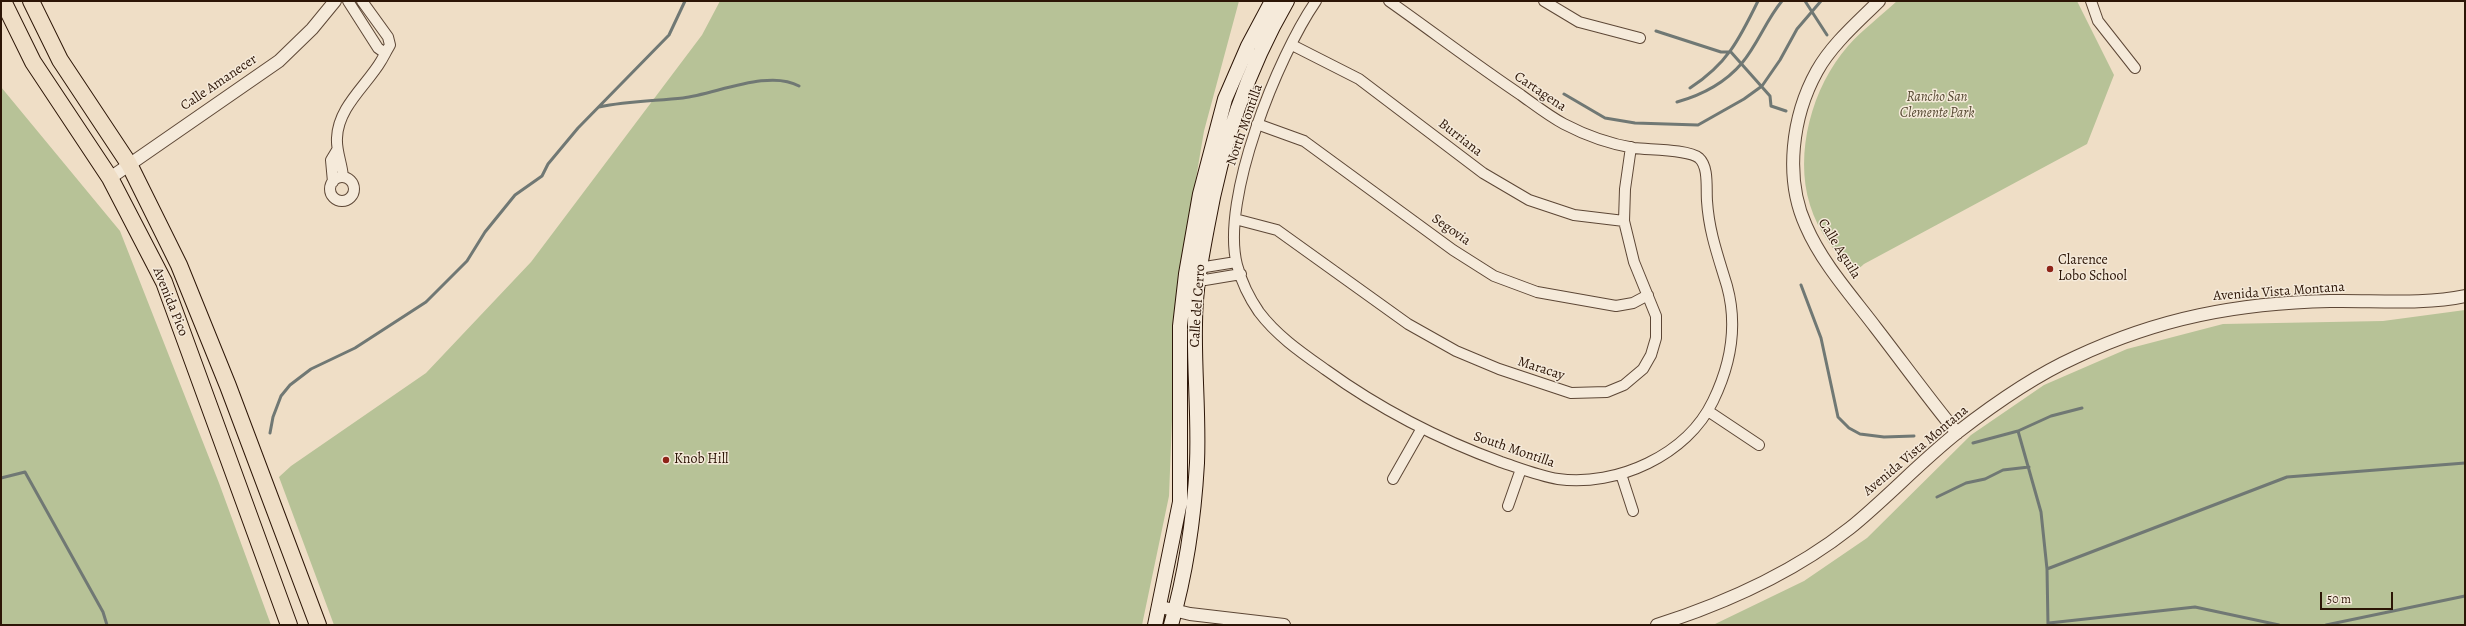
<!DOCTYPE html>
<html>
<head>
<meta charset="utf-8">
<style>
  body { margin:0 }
  #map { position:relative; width:2466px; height:626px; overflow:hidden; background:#efdec6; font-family:Alegreya,serif }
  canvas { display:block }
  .frame { position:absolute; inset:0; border:2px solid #2c1506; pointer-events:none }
  .scale { position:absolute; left:2320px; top:592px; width:73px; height:18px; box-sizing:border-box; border:2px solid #2c1506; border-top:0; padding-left:5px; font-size:12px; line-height:14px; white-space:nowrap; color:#2c1506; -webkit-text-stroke:3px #f5eada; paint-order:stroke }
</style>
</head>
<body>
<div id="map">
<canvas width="2466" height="626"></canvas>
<div class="frame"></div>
<div class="scale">50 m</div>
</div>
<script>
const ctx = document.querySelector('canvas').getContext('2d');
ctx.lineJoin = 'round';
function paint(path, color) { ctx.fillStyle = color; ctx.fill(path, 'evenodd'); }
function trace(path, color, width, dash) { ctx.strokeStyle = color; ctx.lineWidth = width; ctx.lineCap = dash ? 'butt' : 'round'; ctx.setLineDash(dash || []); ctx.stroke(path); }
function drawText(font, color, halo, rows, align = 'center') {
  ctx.font = font + ' Alegreya,serif'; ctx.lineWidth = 3; ctx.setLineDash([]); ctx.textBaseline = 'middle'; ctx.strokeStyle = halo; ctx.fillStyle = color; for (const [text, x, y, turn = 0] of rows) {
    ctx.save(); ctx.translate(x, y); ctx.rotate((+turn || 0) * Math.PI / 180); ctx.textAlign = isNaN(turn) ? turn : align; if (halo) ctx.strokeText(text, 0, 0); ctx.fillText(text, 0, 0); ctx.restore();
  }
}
const green = new Path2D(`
  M720 1H1239L1204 131 1177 291 1169 496 1142 625H334L279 477 291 466 426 373 531 262 702 35Z
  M1897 1H2077L2114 75 2087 144 1864 264 1854 273C1836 253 1818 232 1810 205 1794 153 1812 87 1848 46 1862 30 1881 16 1897 1Z
  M1 87 120 231 219 483 271 625H1Z
  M2465 310V625H1713L1804 581 1867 538 1971 435 2044 385 2127 349 2223 324 2383 321Z`);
const stream = new Path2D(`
  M1805 1 1827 35
  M1656 31 1721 52H1729
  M1730 51 1770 96 1771 106 1786 111
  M1690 88C1727 64 1739 40 1758 1
  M1564 94 1605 118 1635 123 1698 125 1744 99 1762 86 1780 60 1797 29 1821 1
  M1677 102C1702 95 1725 83 1742 63 1758 44 1766 20 1782 1
  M599 107C627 101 654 101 683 98 716 94 769 69 799 86
  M1801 285 1821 338 1838 417 1849 428 1860 434 1884 437 1914 436
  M2018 431 2041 512 2047 569 2048 625
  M270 433 273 417 281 396 290 385 311 369 355 348 426 302 467 261 485 232 515 195 542 176 548 164 578 128 669 35 685 1
  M1973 443 2018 431 2051 416 2082 408
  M1 478 25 472 103 612 107 625
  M1937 497 1966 483 1985 479 2003 470 2029 467
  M2047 569 2287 477 2465 463
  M2049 623 2195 607 2279 625
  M2326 625 2465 596`);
const minor = new Path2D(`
  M348 1 378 48 385 53
  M1316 1C1278 56 1220 199 1237 265 1241 280 1250 299 1259 312 1277 336 1302 353 1326 370 1380 409 1438 439 1501 462 1519 468 1539 476 1558 479 1617 487 1687 455 1713 401 1731 364 1738 326 1727 286 1718 256 1709 232 1707 201 1706 188 1709 167 1699 158 1688 149 1649 150 1634 148 1610 144 1585 135 1564 124 1549 116 1535 105 1521 95 1476 65 1433 32 1389 1
  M1544 1 1579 22 1640 38
  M2091 1 2098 21 2135 68
  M1292 45 1359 79 1483 173 1529 200 1574 215 1624 221
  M1257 124 1304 141 1453 250 1494 276 1537 292 1616 306 1633 303 1648 295
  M330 189a12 12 0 1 1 24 0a12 12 0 1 1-24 0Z
  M343 177C342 163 336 151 337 138 338 107 367 85 381 61 384 56 387 50 390 45L388 37 362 1
  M333 182 331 160 337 150
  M1235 219 1277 230 1408 324 1456 351 1499 369 1571 393 1607 392 1624 385 1643 369 1651 355 1656 338V316L1634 262 1624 221 1625 189 1631 147
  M1197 273 1205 267 1236 262
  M1199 273 1205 280 1241 274
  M1708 411 1759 445
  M1621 474 1633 511
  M1393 479 1422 428
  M1508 506 1521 469`);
const tertiary = new Path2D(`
  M1879 1C1858 22 1832 44 1817 71 1792 116 1784 178 1806 226 1822 263 1851 295 1876 328 1903 363 1929 399 1957 433
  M110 178 279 61 312 29 335 1
  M1161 607 1190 614 1284 625
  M1657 625C1726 603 1793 573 1850 528 1887 498 1920 462 1958 432 1994 404 2034 376 2076 357 2159 318 2238 303 2330 301 2372 300 2424 305 2465 296`);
const secondary = new Path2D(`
  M1155 625 1180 502V326L1186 274 1200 194 1225 99 1248 46 1272 1
  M1171 625C1186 573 1194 516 1197 463 1199 416 1194 370 1195 324 1195 291 1201 260 1207 228 1221 148 1246 72 1287 1`);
const trunk = new Path2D(`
  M3 1 33 62 110 178 164 282 289 625
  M31 1 60 60 129 164 179 265 228 386 318 625`);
const markers = [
  [2050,269,4,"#8f2418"],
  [666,460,4,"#8f2418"]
];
const streetNames = [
  ["Calle Amanecer",219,83,-34],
  ["Cartagena",1540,92,34],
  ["North Montilla",1245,125,-71],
  ["Burriana",1460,138,38],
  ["Segovia",1451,230,35],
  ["Calle Aguila",1839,249,58],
  ["Avenida Vista Montana",2279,292,-4],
  ["Avenida Pico",170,302,68],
  ["Calle del Cerro",1198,306,-86],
  ["Maracay",1541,369,18],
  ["South Montilla",1514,450,19],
  ["Avenida Vista Montana",1916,451,-40]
];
const parkNames = [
  ["Rancho San",1937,98],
  ["Clemente Park",1937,114]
];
const poiNames = [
  ["Clarence",2058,261],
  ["Lobo School",2058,277],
  ["Knob Hill",674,460]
];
paint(green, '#b7c297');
trace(stream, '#707874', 3);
trace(minor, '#5d4736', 12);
trace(tertiary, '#5d4736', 14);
trace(secondary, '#2c1506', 16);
trace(trunk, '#2c1506', 18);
trace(minor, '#f5eada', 10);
trace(tertiary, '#f5eada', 12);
trace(secondary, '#f5eada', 14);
trace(trunk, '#efdec6', 16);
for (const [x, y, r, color] of markers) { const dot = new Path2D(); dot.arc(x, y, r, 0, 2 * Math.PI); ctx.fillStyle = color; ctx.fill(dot); trace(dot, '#f5eada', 1.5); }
drawText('14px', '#2c1506', '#f5eada', streetNames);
drawText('italic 14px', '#564932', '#f5eada', parkNames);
drawText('14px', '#2c1506', '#f5eada', poiNames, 'left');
</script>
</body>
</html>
